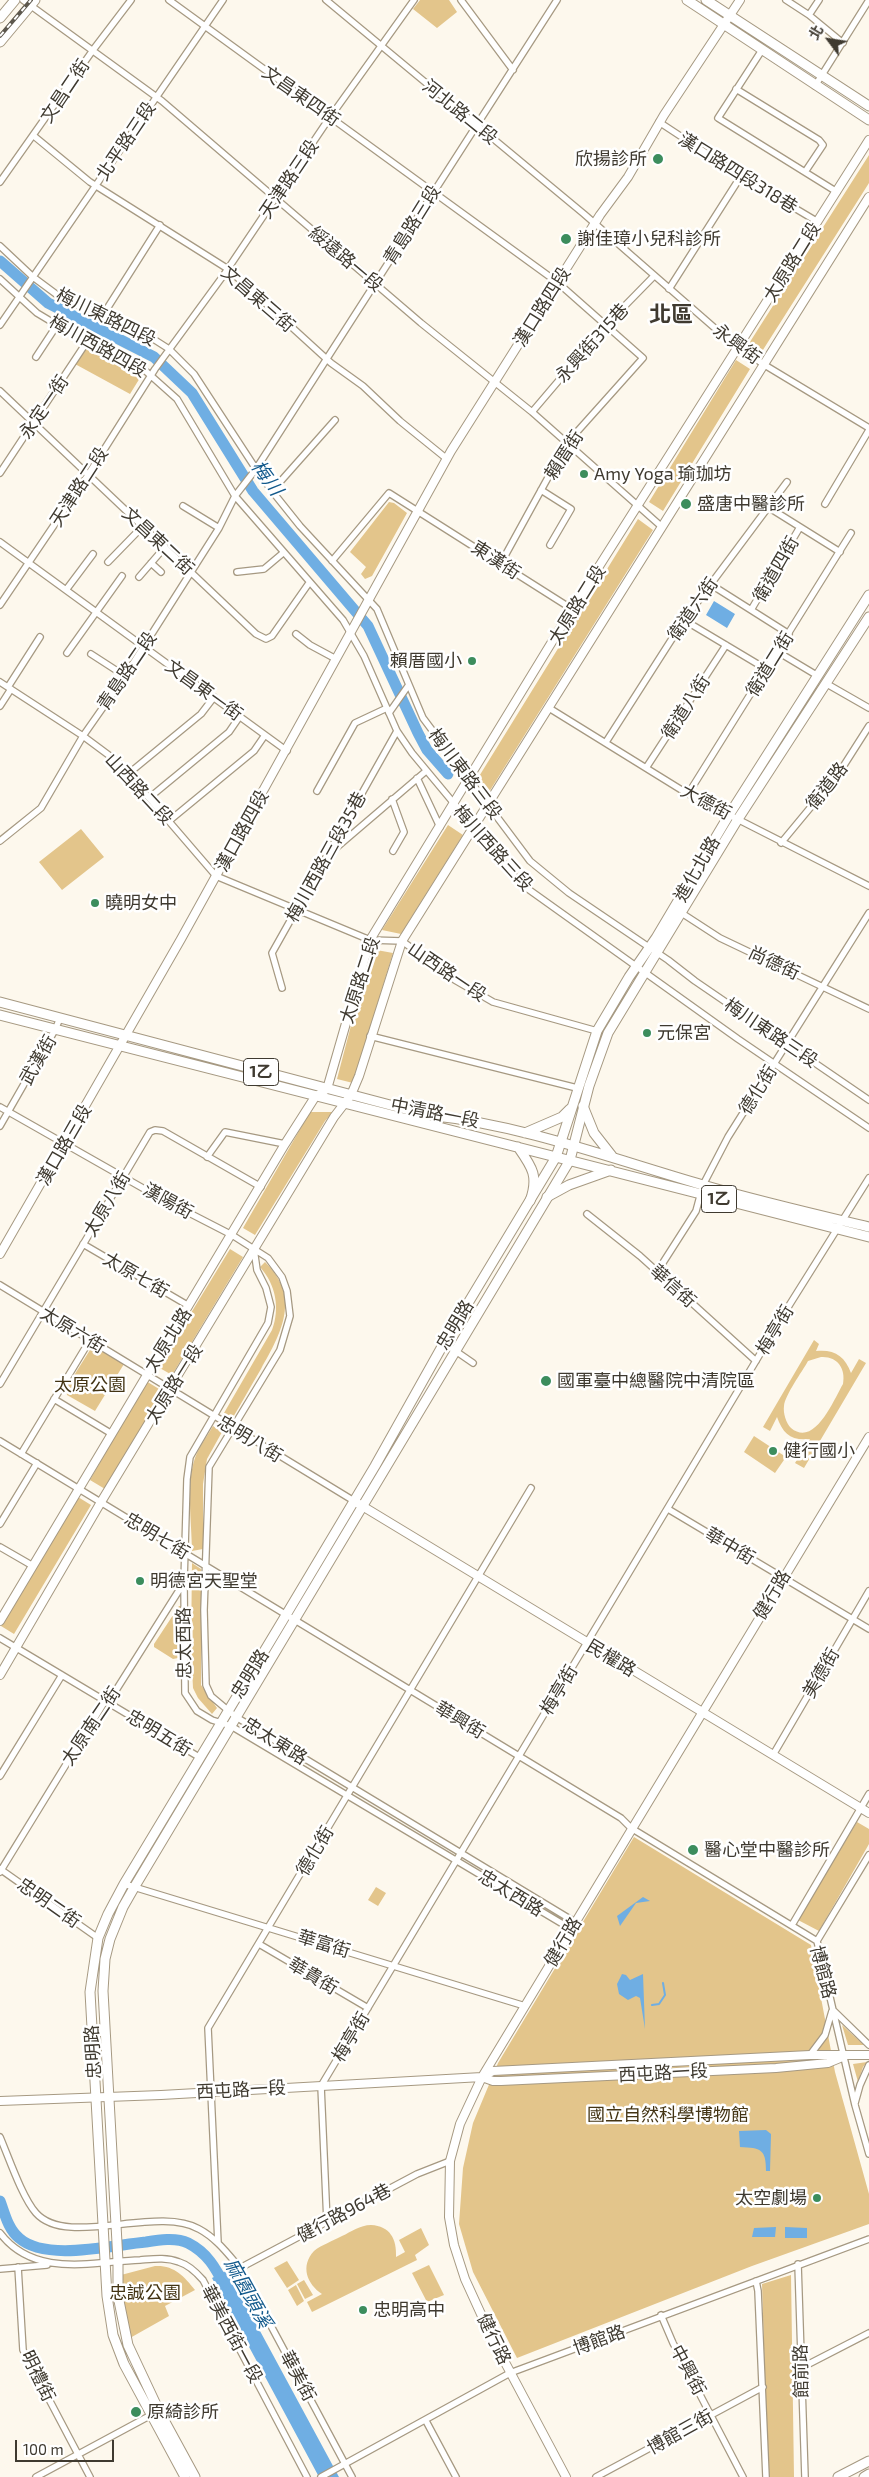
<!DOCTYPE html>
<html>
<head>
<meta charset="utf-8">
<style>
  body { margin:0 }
  #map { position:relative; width:869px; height:2477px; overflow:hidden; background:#fdf8ed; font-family:"Exo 2","Noto Sans TC",sans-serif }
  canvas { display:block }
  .north { position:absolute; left:804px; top:15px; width:50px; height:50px; -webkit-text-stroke:4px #fff; paint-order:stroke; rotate:301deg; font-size:14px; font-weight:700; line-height:20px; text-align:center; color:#3f3a30 }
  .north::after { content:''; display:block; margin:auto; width:18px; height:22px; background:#3f3a30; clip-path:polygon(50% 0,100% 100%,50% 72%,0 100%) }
  .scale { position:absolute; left:15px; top:2440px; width:99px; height:22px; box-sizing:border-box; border:2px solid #3f3a30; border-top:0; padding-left:6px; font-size:15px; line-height:18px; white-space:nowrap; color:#3f3a30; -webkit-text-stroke:4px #fff; paint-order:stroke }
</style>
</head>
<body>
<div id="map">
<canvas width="869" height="2477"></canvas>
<div class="north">北</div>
<div class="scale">100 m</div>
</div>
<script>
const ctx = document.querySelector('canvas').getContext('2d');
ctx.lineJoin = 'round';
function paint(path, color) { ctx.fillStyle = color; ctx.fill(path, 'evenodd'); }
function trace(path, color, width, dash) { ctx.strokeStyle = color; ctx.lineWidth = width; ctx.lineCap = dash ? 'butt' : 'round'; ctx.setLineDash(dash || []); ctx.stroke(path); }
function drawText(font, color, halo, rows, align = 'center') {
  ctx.font = font + ' "Exo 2","Noto Sans TC",sans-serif'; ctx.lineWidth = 5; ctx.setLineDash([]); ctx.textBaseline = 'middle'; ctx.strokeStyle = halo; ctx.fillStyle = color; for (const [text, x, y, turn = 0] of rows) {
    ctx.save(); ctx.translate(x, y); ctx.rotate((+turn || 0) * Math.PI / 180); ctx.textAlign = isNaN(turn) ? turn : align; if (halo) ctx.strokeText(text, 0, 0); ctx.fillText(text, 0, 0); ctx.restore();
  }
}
const green = new Path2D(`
  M420 0H449L457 12 437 28 413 9Z
  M869 155V183L761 353 748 345Z
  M89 343 143 373 130 394 75 364Z
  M736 360 750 369 663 511 649 502Z
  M389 502 394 503 407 513 372 576 365 579 361 574 366 567 350 552Z
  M638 519 653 530 484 800 478 778Z
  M448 825 463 835 401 934 382 930Z
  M81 829 104 857 62 890 39 862Z
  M371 949 393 953 353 1083 337 1079Z
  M310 1112H333L325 1121 255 1235 243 1228Z
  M230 1249 243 1257 172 1375 158 1367Z
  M265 1262C301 1297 282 1332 261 1369 251 1386 242 1402 232 1419L224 1413 272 1330C280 1308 276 1285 260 1267Z
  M814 1340 819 1344 816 1351C834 1349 845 1356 851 1373L859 1359 866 1363 804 1468 795 1463 810 1439C791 1441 783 1434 777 1417L770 1431 763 1427ZM821 1357C837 1356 846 1368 843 1384 834 1399 815 1448 791 1428 786 1423 783 1413 784 1406 785 1395 802 1372 808 1361Z
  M97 1348 124 1364 95 1411 67 1395 66 1388 90 1350Z
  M146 1381 164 1392 105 1489 90 1480Z
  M213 1426 222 1432 207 1459 203 1484V1549L192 1551C192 1523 185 1479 197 1453 201 1444 208 1435 213 1426Z
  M754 1436 786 1457 775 1473 744 1452Z
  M78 1497 91 1505 14 1634 1 1626Z
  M192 1563 201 1569V1685L217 1708 212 1714 198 1698 193 1688 191 1648Z
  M179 1606H181L178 1658 173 1659 154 1647V1644Z
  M857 1822 869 1829V1844L819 1931 798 1920Z
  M634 1837 811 1945 835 2072 869 2194V2224L752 2266 517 2358 473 2272 459 2224 463 2168 473 2123 498 2063Z
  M376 1887 386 1893 378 1906 368 1900Z
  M842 2025 864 2045H848Z
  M867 2062 863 2067 858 2082 853 2064Z
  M371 2225C390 2226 397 2239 396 2257L405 2252 399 2240 421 2228 429 2245 415 2255 417 2260 312 2312 307 2302 322 2294C307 2284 300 2266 314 2251 321 2245 333 2241 342 2236 351 2232 360 2225 371 2225Z
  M287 2261 299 2280 287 2288 274 2268Z
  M429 2265 444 2295 427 2302 412 2273Z
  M155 2266C174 2265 184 2276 195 2290L165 2306 169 2316 130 2338 123 2309 121 2275Z
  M791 2275 794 2477H768L762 2284Z
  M304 2280 313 2295 305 2299 297 2284Z
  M296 2285 304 2301 297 2306 288 2290Z`);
const water = new Path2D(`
  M714 601 735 614 727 628 706 615Z
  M643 1897 650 1901 636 1903 620 1926 617 1916Z
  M622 1974 626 1975 630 1980 643 1974 645 2029 640 1998 636 1996 628 2000 619 1994 617 1984Z
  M766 2130 771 2134 770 2171H766C766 2149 761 2148 740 2147L739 2131Z
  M776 2227 775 2237H752L754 2228Z
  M785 2227 807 2228V2238H785Z
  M227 2270 339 2477H319L212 2278Z`);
const stream = new Path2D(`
  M652 2005 659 2004 665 1995 663 1983`);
const river = new Path2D(`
  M0 261 48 303 154 357 192 393 253 491 368 626 418 733 427 750 448 774
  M0 2201C5 2214 8 2229 19 2238 46 2262 112 2245 146 2242 158 2240 176 2237 188 2243 208 2253 216 2269 226 2288`);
const minor = new Path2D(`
  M23 0 162 101 421 323 532 412 662 527
  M169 0 557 282 643 358 567 443 501 563
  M326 0 584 214 717 330 763 364 869 428
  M461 0 513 70
  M786 0 809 15 843 43
  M809 15 819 0
  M762 50 718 118 837 192
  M815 86 869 0
  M736 89 819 140 823 145 805 172
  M659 122 741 176 818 222
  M34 136 90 182 228 269 331 363 363 386 400 421 447 459
  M0 182 93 50 131 0
  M0 246 33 277 60 297 72 303 133 326 169 349 194 374 256 469 272 491 300 526 377 609 423 718 530 861 569 893 668 960 695 981 869 1100
  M0 279 37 313 52 322 140 366 177 399 235 496 343 620 364 656 397 731 412 753 521 884 738 1039 869 1128
  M669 289 741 176
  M103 315 160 225
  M0 325 223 0
  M36 357 57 325
  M0 391 256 634 266 639 272 636 309 583
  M532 412 606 325 654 276
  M0 473 88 340
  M541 490 571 509 550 545
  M272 491 335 420
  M825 504 869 430
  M183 506 219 528
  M768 507 840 552
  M0 542 287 751
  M332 561 389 493 572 609
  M108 562 143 526
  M151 563 161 572
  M237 572 264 569 283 553
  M139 577 165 547
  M710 584 789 634
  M66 590 93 554
  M0 605 88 475 155 369 223 276 326 123 414 0
  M751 610 800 527
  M684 620 766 669
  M296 634 310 645 336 659
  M778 652 818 676
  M67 653 122 576
  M91 654 125 676
  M0 682 83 736 118 762 216 876 370 940 402 941 455 980 493 1002 597 1031
  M827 684 869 708
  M8 687 40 637
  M0 706 11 689
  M549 708 688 794 869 886
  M389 713 408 686
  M606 742 684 620 787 482
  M646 768 726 645
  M128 774 201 714 214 697
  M417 778 440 827
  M317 791 355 723 387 708
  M688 794 851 533
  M149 798 229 732 240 716
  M392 799 404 832 393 851
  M169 821 254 751 265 735
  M0 841 41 808 83 736 125 676 219 528 235 496 256 469 557 0
  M781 843 839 773 869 726
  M329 854 426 771
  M680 912 720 938 869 1009
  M282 988 272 953 397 731
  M370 1036 577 1088
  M0 1107 162 1199 232 1235 268 1258 282 1277 287 1291 290 1316 280 1350 209 1467 204 1610 206 1685 211 1696 236 1717 575 1922
  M0 1126 55 1030 60 1018
  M207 1157 225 1132 285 1144
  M587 1214 640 1256 756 1361
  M83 1244 189 1306
  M254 1249 257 1270 266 1288 271 1307 268 1323 190 1457 187 1479 184 1582 185 1693 197 1711 212 1720 231 1726 571 1929
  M657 1272 696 1211 703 1185 728 1137 869 913
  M0 1285 354 1501
  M444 1343 473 1363
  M0 1384 150 1132 155 1130 163 1131 261 1187
  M54 1399 112 1434
  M0 1441 621 1818 631 1828 817 1941 855 2105 869 2154
  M21 1454 90 1340
  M668 1509 869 1629
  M0 1524 37 1463
  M0 1547 33 1566
  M0 1638 199 1757
  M773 1755 869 1591
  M0 1776 62 1675
  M0 1869 98 1938
  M0 1872 105 1701 113 1695 183 1584
  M124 1884 525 2006
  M792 1925 869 1794
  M817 1941 869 1855
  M259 1944 368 2008
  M833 2010 869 2045
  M810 2055 825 2035 832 2011
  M855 2103 860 2085 869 2065
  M0 2137C9 2158 22 2197 36 2213 67 2248 157 2205 199 2229 216 2238 228 2254 240 2268L352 2477
  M327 2222 321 2086 790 1304 869 1178
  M0 2233C34 2278 91 2262 140 2260 153 2259 166 2257 179 2262 189 2265 196 2272 203 2280L307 2477
  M218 2243 208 2028 531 1488
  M798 2264 805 2477
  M18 2267 23 2350 90 2477
  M240 2268 417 2174 450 2161
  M0 2269 47 2265
  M756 2281 758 2291 766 2477
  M661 2315 673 2343 743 2477
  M801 2368 869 2333
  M426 2421 456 2477
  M36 2477 153 2414
  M321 2477 510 2373 869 2239
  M596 2477 763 2387`);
const tertiary = new Path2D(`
  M0 1254 181 939 451 451 600 215 628 177 664 115 740 0
  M354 1501 869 1813
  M0 1621 285 1144 315 1097 327 1089 370 940 572 609 869 140
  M0 1675 101 1502 334 1117 351 1095 359 1076 402 941 869 197
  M482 2077 493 2081H501L776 2068 828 2063 840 2058
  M0 2101 161 2095 482 2077 493 2071 810 2055H869
  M566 2477 491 2336 465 2279 454 2245 449 2217 450 2161 460 2124 482 2077 869 1437`);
const secondary = new Path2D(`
  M687 0 869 120
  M706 0 869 106
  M0 18 15 0
  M0 42 35 0
  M185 2477 124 2364 113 2335 107 2296 90 1992 98 1938 108 1914 124 1884 286 1615 375 1466 444 1343 556 1157 597 1031 629 977 656 938 729 815 869 595
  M195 2477 159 2411 128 2345 118 2296V2261L103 1991 105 1959 110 1939 123 1907 135 1886 570 1160 589 1086 608 1033 738 819 869 617`);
const primary = new Path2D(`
  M0 1002 428 1115C523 1125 613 1159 703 1185 758 1201 814 1214 869 1227
  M0 1015 869 1237
  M583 1106 594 1133 612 1156
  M525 1133 562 1117 570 1109
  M518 1147C532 1167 539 1176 530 1201
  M547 1197 569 1185 611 1170
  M838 2477 869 2461
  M864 2477 869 2474`);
const rail = new Path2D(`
  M0 36 31 0`);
const markers = [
  [658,159,6,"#3c8d5d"],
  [566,239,6,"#3c8d5d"],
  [584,474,5,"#3c8d5d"],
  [686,504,6,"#3c8d5d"],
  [472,661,5,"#3c8d5d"],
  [95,903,5,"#3c8d5d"],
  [647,1033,5,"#3c8d5d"],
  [546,1381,6,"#3c8d5d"],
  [773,1451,5,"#3c8d5d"],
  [140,1581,5,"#3c8d5d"],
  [693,1850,6,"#3c8d5d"],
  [817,2198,5,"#3c8d5d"],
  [363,2310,5,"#3c8d5d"],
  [136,2412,6,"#3c8d5d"]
];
const shields = [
  [261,1072,35],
  [719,1199,35]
];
const shieldNames = [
  ["1乙",261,1072],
  ["1乙",719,1199]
];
const streetNames = [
  ["文昌二街",65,91,-56],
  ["文昌東四街",301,96,35],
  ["河北路二段",460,112,39],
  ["北平路三段",126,141,-56],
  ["漢口路四段318巷",738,173,32],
  ["天津路三段",289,179,-56],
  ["青島路三段",412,225,-58],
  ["綏遠路一段",346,259,40],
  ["太原路二段",792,262,-58],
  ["文昌東三街",258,299,41],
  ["漢口路四段",542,307,-58],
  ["梅川東路四段",106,317,26],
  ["永興街315巷",592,343,-48],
  ["永興街",737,344,36],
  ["梅川西路四段",98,346,29],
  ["永定一街",44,407,-56],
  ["賴厝街",564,455,-57],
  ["天津路二段",79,487,-57],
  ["文昌東二街",158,541,43],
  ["東漢街",496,560,33],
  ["衛道四街",776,569,-60],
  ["太原路二段",577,605,-58],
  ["衛道六街",693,609,-55],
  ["衛道二街",770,664,-58],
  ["青島路二段",127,671,-56],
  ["文昌東一街",204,690,36],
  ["衛道八街",686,707,-57],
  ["梅川東路三段",465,774,53],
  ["衛道路",827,786,-52],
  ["山西路二段",139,789,47],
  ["大德街",706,802,28],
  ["漢口路四段",242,831,-61],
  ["梅川西路三段",493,848,48],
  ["梅川西路三段35巷",326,857,-61],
  ["進化北路",697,869,-60],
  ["尚德街",774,963,25],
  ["山西路一段",447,972,34],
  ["太原路二段",360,980,-72],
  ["梅川東路三段",771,1033,34],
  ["武漢街",38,1060,-60],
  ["德化街",758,1090,-58],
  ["中清路一段",435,1113,11],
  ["漢口路三段",64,1145,-60],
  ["漢陽街",168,1201,29],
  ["太原八街",107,1204,-59],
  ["太原七街",136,1275,30],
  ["華信街",673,1286,42],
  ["忠明路",455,1325,-59],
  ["太原六街",73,1330,31],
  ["梅亭街",775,1330,-59],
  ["太原北路",168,1340,-58],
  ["太原路一段",174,1384,-58],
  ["忠明八街",250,1439,31],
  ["忠明七街",157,1536,31],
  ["華中街",730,1546,31],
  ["健行路",772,1595,-59],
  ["忠太西路",184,1643,-91],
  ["民權路",611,1658,31],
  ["美德街",821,1673,-60],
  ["忠明路",250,1674,-58],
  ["梅亭街",559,1690,-59],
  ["華興街",460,1720,31],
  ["太原南二街",91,1726,-56],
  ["忠明五街",159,1733,31],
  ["忠太東路",275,1741,32],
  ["德化街",315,1851,-59],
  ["忠太西路",511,1893,31],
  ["忠明二街",49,1903,35],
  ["健行路",563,1942,-59],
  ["華富街",324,1944,17],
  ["博館路",823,1972,75],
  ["華貴街",313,1976,31],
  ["梅亭街",351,2037,-59],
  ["忠明路",93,2052,-93],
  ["西屯路一段",663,2073,-3],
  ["西屯路一段",241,2090,-3],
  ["健行路964巷",344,2213,-28],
  ["華美西街一段",232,2334,62],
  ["健行路",494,2339,64],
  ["博館路",599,2340,-20],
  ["中興街",688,2370,62],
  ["館前路",801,2371,-91],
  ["明禮街",38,2376,64],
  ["華美街",298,2376,62],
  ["博館三街",680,2432,-29]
];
const poiNames = [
  ["欣揚診所",647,159,"right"],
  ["謝佳璋小兒科診所",577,239],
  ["Amy Yoga 瑜珈坊",594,474],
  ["盛唐中醫診所",697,504],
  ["賴厝國小",462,661,"right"],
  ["曉明女中",105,903],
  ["元保宮",657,1033],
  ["國軍臺中總醫院中清院區",557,1381],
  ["健行國小",783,1451],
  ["明德宮天聖堂",150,1581],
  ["醫心堂中醫診所",704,1850],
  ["太空劇場",807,2198,"right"],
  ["忠明高中",373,2310],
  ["原綺診所",147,2412]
];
const parkNames = [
  ["太原公園",90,1385],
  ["國立自然科學博物館",668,2115],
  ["忠誠公園",145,2293]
];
const waterNames = [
  ["梅川",267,478,54],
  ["麻園頭溪",248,2293,61]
];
const districtNames = [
  ["北區",671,315]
];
paint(green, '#e3c58b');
paint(water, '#6faee3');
trace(stream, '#6faee3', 2);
trace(river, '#6faee3', 11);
trace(minor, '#a69982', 8);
trace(tertiary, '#a69982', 10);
trace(secondary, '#a69982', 11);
trace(primary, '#a69982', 11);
trace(minor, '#fff', 5.5);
trace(tertiary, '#fff', 8);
trace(secondary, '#fff', 9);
trace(primary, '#fff', 9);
trace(rail, '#5d584e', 4);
trace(rail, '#fff', 2, [5.5]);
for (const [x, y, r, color] of markers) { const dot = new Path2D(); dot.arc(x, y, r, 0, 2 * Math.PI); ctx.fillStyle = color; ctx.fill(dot); trace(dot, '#fff', 2); }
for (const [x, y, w] of shields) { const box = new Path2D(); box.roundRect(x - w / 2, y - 13.5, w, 27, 4); ctx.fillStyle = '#fff'; ctx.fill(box); trace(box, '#3f3a30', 1); }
drawText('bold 16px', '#3f3a30', null, shieldNames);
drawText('18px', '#3f3a30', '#fff', streetNames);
drawText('18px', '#3f3a30', '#fff', poiNames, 'left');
drawText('18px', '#433414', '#fff', parkNames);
drawText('italic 19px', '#135a8c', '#fff', waterNames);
drawText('bold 22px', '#3f3a30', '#fff', districtNames);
</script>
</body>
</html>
